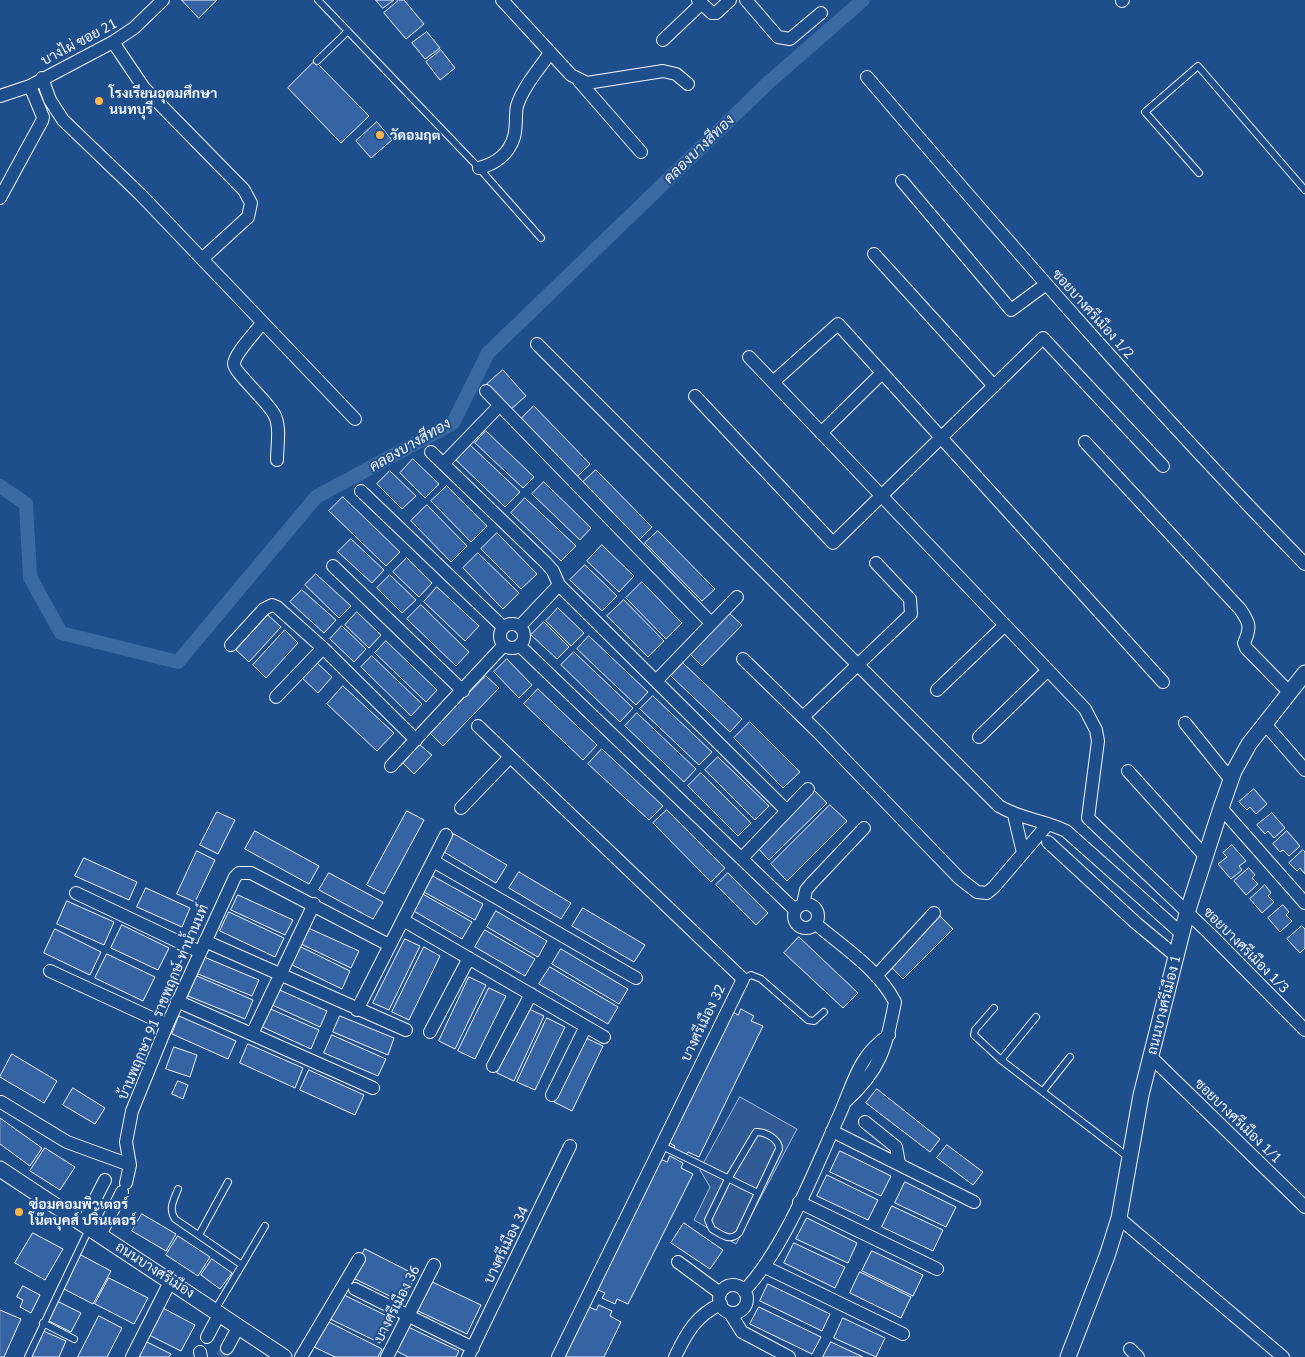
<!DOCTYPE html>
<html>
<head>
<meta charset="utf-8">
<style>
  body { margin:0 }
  canvas { display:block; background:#1f4e8c }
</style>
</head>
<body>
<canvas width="1305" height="1357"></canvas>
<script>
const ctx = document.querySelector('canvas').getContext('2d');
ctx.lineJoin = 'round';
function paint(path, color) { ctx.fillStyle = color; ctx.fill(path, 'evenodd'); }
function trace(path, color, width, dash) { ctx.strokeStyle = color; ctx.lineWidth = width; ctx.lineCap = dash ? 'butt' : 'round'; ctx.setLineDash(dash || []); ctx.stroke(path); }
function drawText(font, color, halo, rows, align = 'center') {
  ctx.font = font + ' Georgia,Sarabun,serif'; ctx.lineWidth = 4; ctx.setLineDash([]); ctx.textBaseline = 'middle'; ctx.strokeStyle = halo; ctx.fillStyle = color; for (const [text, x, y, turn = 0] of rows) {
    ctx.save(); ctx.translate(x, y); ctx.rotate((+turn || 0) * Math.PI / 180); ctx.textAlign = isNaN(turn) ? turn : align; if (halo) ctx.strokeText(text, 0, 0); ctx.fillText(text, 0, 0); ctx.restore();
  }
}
const parking = new Path2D(`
  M740 1097 797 1129 736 1244 694 1220 710 1187 700 1170Z`);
const canal = new Path2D(`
  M0 486 26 504 30 577 61 633 178 662 316 497 453 423 488 353 769 82 863 0`);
const building = new Path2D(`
  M182 0H217L199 18Z
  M376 0H394L383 8Z
  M399 0H404L424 24 406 39 384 13Z
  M427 32 440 48 425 59 412 43Z
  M441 50 455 68 440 80 426 62Z
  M315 61 369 116 341 143 288 88Z
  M377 122 392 140 371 158 356 141Z
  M503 370 526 396 511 409 487 384Z
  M534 406 590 464 577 477 521 419Z
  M486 431 534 477 523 488 475 443Z
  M469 444 520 492 505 507 455 459Z
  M413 459 439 484 425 498 400 473Z
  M596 470 652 527 639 540 583 482Z
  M390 471 416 496 402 509 377 484Z
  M544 482 591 528 580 540 532 494Z
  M447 486 487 526 471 542 431 501Z
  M343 497 400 552 386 566 329 511Z
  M525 498 576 546 561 561 511 513Z
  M427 505 467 546 451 562 411 521Z
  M658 531 715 589 702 601 645 543Z
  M497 533 537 574 521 589 481 549Z
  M351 539 384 570 372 583 338 552Z
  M602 545 634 576 619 592 587 561Z
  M478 553 519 593 503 609 463 568Z
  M407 558 432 583 419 597 393 572Z
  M585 565 617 596 602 611 570 580Z
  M316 574 351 606 339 618 305 585Z
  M390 575 416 600 402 613 377 588Z
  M642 582 682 623 666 639 626 598Z
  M437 587 479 626 465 641 424 602Z
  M302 590 336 620 324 633 290 602Z
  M624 600 664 641 648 657 607 616Z
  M421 605 469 652 456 666 407 619Z
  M558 608 584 633 571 646 546 621Z
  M357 612 381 635 369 648 345 625Z
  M729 613 742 625 702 666 690 654Z
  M268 615 281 627 249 662 236 650Z
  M544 622 569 647 557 659 531 635Z
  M342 626 366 649 354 662 330 639Z
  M285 630 298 643 266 678 253 665Z
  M589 636 648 692 636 705 577 649Z
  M386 641 437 690 426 702 375 653Z
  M574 652 633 708 620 722 561 665Z
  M372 656 422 704 411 716 361 667Z
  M507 659 532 685 519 698 494 672Z
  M314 660 332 677 318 693 300 676Z
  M683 663 742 719 730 732 671 676Z
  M486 676 499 688 443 746 430 733Z
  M343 686 394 733 377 751 327 704Z
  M538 689 597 745 583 760 524 704Z
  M653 696 712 752 699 765 640 709Z
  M637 713 696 769 684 782 625 726Z
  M750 722 800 772 783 788 734 738Z
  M420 745 432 755 414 774 403 763Z
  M602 749 663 806 649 820 588 764Z
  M718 757 769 806 755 820 705 770Z
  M701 773 751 823 738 836 688 786Z
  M813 789 827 803 769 860 756 846Z
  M1254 789 1267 804 1256 814 1250 807 1247 810 1239 802Z
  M830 805 847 821 787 881 771 864Z
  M667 810 725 868 711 882 653 823Z
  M407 811 424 820 384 894 367 885Z
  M217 812 235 820 218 854 200 845Z
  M1272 813 1285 828 1274 838 1268 831 1265 834 1257 825Z
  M255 831 319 866 309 884 245 849Z
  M1287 831 1300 846 1289 856 1283 850 1280 852 1273 844Z
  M454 834 507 865 496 883 444 852Z
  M1232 845 1246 861 1239 866 1242 870 1231 879 1218 864 1227 857 1223 853Z
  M1303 850 1305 852V874L1300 868 1297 871 1289 863Z
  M197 851 215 860 195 902 177 894Z
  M84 858 137 882 129 900 75 876Z
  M1249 868 1255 875 1252 878 1258 884 1246 895 1234 881Z
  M519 872 571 903 561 919 509 888Z
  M329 873 383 902 373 919 319 890Z
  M728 873 768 913 756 925 716 885Z
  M431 875 483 904 475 920 422 891Z
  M1265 885 1271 893 1268 896 1274 902 1262 913 1250 899Z
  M146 888 190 908 182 927 137 907Z
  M421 893 472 922 462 939 412 910Z
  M238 895 293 920 285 935 231 910Z
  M67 901 114 922 104 945 57 924Z
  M1283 905 1289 912 1286 915 1292 921 1280 932 1268 918Z
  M583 908 645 945 634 962 572 926Z
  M496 911 547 941 538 957 487 927Z
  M229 912 284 938 275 957 220 931Z
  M938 914 953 929 903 979 888 964Z
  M122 925 169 948 158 970 111 948Z
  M1302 926 1305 929V948L1300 953 1287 939Z
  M306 927 359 951 351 968 299 943Z
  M55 929 101 952 90 975 44 953Z
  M485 930 535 959 525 976 475 947Z
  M799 937 858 993 843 1008 784 953Z
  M405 939 420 946 389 1010 373 1003Z
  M297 945 350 971 342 989 288 963Z
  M424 947 440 956 409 1020 392 1012Z
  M561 949 628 989 619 1004 552 964Z
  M107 954 155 977 143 1001 95 978Z
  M204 957 259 980 252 996 198 974Z
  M550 967 618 1007 608 1024 539 984Z
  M197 976 253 1000 245 1019 188 996Z
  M469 977 486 985 455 1049 439 1041Z
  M275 988 327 1011 320 1027 268 1003Z
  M489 988 506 996 475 1059 458 1051Z
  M266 1007 319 1030 311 1049 258 1025Z
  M527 1008 544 1016 514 1081 497 1073Z
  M741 1009 754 1016 751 1021 763 1026 699 1157 688 1152 685 1156 673 1150 675 1146 666 1141 731 1011 738 1015Z
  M179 1016 236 1041 228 1059 172 1034Z
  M340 1016 394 1038 388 1055 333 1032Z
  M547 1018 565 1027 535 1090 517 1082Z
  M332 1035 386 1059 378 1076 324 1053Z
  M586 1038 603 1046 572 1111 554 1102Z
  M248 1044 303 1068 295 1088 240 1063Z
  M174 1047 197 1055 190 1077 166 1069Z
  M12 1054 57 1081 44 1103 0 1077Z
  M309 1070 364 1095 355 1115 300 1090Z
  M178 1081 188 1085 183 1099 172 1094Z
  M73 1088 105 1108 95 1124 63 1105Z
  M877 1089 940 1139 930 1152 866 1103Z
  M0 1118 42 1148 30 1166 0 1144Z
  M947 1145 983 1172 973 1185 937 1158Z
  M45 1148 75 1167 60 1190 30 1171Z
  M840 1151 891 1176 881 1196 830 1172Z
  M670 1156 683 1163 681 1168 693 1174 628 1304 617 1299 615 1304 602 1298 605 1293 596 1289 660 1159 667 1162Z
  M827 1175 878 1200 868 1220 817 1196Z
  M905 1182 956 1207 946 1227 895 1203Z
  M892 1206 943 1230 933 1251 882 1227Z
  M142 1214 176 1234 166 1251 132 1231Z
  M807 1218 857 1243 848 1263 796 1239Z
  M684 1223 723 1250 710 1269 671 1243Z
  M33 1233 63 1249 45 1280 15 1263Z
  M178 1236 210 1257 198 1276 166 1255Z
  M794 1243 845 1267 835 1288 784 1263Z
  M365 1249 416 1275 402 1302 351 1277Z
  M872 1251 923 1275 913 1296 862 1271Z
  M79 1254 111 1271 93 1304 62 1288Z
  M212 1259 232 1273 220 1289 201 1275Z
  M860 1272 911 1297 901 1318 850 1293Z
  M109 1278 148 1298 134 1324 95 1304Z
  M430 1281 481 1305 467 1334 416 1310Z
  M768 1284 830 1314 822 1331 760 1301Z
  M23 1286 40 1295 31 1313 20 1307 23 1300 17 1297Z
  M340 1293 391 1318 380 1343 328 1318Z
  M57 1301 81 1313 71 1332 47 1320Z
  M599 1305 612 1311 610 1316 621 1322 604 1357H564L589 1307 596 1310Z
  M159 1306 195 1325 181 1351 145 1333Z
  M759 1307 821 1337 812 1354 750 1324Z
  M0 1310 21 1319 4 1357H0Z
  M99 1316 122 1328 107 1357H78Z
  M843 1318 885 1338 876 1357 834 1338Z
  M325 1320 382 1349 378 1357H335L312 1346Z
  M406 1326 459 1351 456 1357H408L395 1350Z
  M41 1330 66 1341 59 1357H29Z
  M147 1342 171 1354 169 1357H139Z
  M831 1342 863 1357H823Z`);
const minorTunnel = new Path2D(`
  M222 1357 227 1348`);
const service = new Path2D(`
  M318 0 479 168 541 238
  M317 61 348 31
  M1199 173 1145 112 1198 66 1305 190
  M743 979 751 975 761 979 808 1020 814 1021 824 1012
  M994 1008 975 1030 974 1035 1001 1060
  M1036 1017 1001 1060 1128 1157
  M1043 1091 1070 1057
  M756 1132C766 1132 779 1139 779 1149L739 1233C730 1242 722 1235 712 1229L708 1220 728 1179Z
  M660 1145 758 1193
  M178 1189C174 1200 168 1208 175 1219L242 1265 215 1310
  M199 1235 228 1182
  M242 1265 265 1226
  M43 1323 74 1339
  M28 1357 90 1227`);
const minor = new Path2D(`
  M502 0 571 75 587 83 663 71 676 74 688 84
  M698 0 712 13H716L730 0
  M746 0 778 37 790 39 821 13
  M1122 1 1123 0
  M663 40 701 4
  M113 42 144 88 244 190 251 203 248 217 202 259
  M867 77C1009 243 1152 408 1305 564
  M42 78 50 100 63 120 141 195 355 419
  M579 81 641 152
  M0 96 30 86 113 42 134 28 163 0
  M479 168C495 164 509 154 514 137 517 127 515 115 517 106 523 87 539 69 550 53
  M902 181 1011 310 1045 285
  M0 198 42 121 43 117 30 86
  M874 254 994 386
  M262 323C256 332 234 354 234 364 234 372 267 401 274 414 281 426 277 446 277 460
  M537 344 999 806C1020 819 1044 820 1066 831L1182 934
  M749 357 1085 709 1096 730 1098 741 1088 818 1209 933 1305 1030
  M773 382 838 324 1163 682
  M486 391 711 623
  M695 396 833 543 1043 338 1163 466
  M821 433 882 373
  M1085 442 1240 609C1250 623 1251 628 1244 643L1246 648 1290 693
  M431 452 546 563 553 571 559 585 786 810
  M444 463 499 406
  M361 491 503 627
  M333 566 463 691
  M500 636a12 12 0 1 1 24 0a12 12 0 1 1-24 0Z
  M520 626 559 585
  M231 645 264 609 272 605 277 607 323 648 416 740
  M520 646 795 910
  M743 659 819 733 959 878 977 892 987 893 994 887 1048 824
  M657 680 737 597
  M937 690 1005 625
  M276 697 323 648
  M803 717 911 614 910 599 876 563
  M1185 723 1231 780
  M1265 724 1305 770
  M478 726 743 979 558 1357
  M979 737 1048 670
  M391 766 504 645
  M1128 771 1205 856
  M461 808 510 757
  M1221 808 1305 903
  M1014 815 1023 853
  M1048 842 1136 923 1177 957
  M742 858 808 789
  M433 861 636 978
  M76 893 200 952
  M794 916a12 12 0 1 1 24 0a12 12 0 1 1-24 0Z
  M803 904 806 890 811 884 864 828
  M403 920 604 1037
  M816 924C843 947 878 969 895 1002 886 1047 881 1070 845 1102
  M205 941 406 1030
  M50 971 167 1025
  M876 976 934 913
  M177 1001 373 1088
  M357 1010 446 835
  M430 1032 469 958
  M252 1034 314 904
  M1151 1057 1305 1207
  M493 1066 531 994
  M552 1095 585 1028
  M1 1102 67 1142 130 1165
  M865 1122 896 1147 899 1163
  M832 1131 974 1202
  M126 1183 130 1165 126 1142 132 1111 167 1025 235 877 239 873H251L389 945
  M799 1202 937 1269
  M1119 1218 1283 1357
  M83 1223 105 1180
  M100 1235 122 1192
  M678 1262 720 1293
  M765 1267 903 1334
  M719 1299a14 14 0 1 1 28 0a14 14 0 1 1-28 0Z
  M355 1289 473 1348
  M744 1291C784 1249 814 1172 838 1118 853 1086 857 1056 889 1035
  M730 1313 742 1332 789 1357
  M207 1337 220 1313
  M227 1348 239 1326
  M1130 1349 1138 1357
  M200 1352 201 1357
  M132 1357 171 1280
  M301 1357 359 1259
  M387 1357 434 1265
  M468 1357 570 1146
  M675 1357C686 1334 696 1315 721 1304`);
const tertiary = new Path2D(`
  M0 1169 284 1357
  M1068 1357 1107 1256 1119 1218 1141 1095 1187 913 1221 808 1234 771 1249 744 1305 673`);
const markers = [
  [99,101,5,"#ffb74d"],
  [380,135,5,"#ffb74d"],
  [19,1212,5,"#ffb74d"]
];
const streetNames = [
  ["บางไผ่ ซอย 21",79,42,-28],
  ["ซอยบางศรีเมือง 1/2",1093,314,48],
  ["ซอยบางศรีเมือง 1/3",1246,950,45],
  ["บ้านพฤกษา 91 ราชพฤกษ์-ท่าน้ำนนท์",163,1002,-67],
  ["ถนนบางศรีเมือง 1",1164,1005,-76],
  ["บางศรีเมือง 32",703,1023,-64],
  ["ซอยบางศรีเมือง 1/1",1238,1121,44],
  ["บางศรีเมือง 34",506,1245,-64],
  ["ถนนบางศรีเมือง",155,1270,33],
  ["บางศรีเมือง 36",397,1304,-63]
];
const poiNames = [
  ["โรงเรียนอุดมศึกษา",109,93],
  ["นนทบุรี",109,109],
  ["วัดอมฤต",390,135],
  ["ซ่อมคอมพิวเตอร์",29,1204],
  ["โน๊ตบุคส์ ปริ้นเตอร์",29,1220]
];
const waterNames = [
  ["คลองบางสีทอง",699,149,-44],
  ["คลองบางสีทอง",410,445,-30]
];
paint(parking, '#305b95');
trace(parking, '#a8bbd7', 1);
trace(canal, '#3b69a3', 14);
paint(building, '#3563a3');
trace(building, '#f2f6ff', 1);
trace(minorTunnel, '#3f679d', 12, [12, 6]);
trace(service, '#f2f6ff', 8);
trace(minor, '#f2f6ff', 14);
trace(tertiary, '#f2f6ff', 17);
trace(service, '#1f4e8c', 6);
trace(minor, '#1f4e8c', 12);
trace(tertiary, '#1f4e8c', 15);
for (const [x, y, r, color] of markers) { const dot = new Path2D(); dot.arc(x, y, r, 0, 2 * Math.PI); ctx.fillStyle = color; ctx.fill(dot); trace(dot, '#1f4e8c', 2); }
drawText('14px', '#f2f6ff', '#1f4e8c', streetNames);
drawText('bold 14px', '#f2f6ff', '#1f4e8c', poiNames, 'left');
drawText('italic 15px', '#f2f6ff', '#1f4e8c', waterNames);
</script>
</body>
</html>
